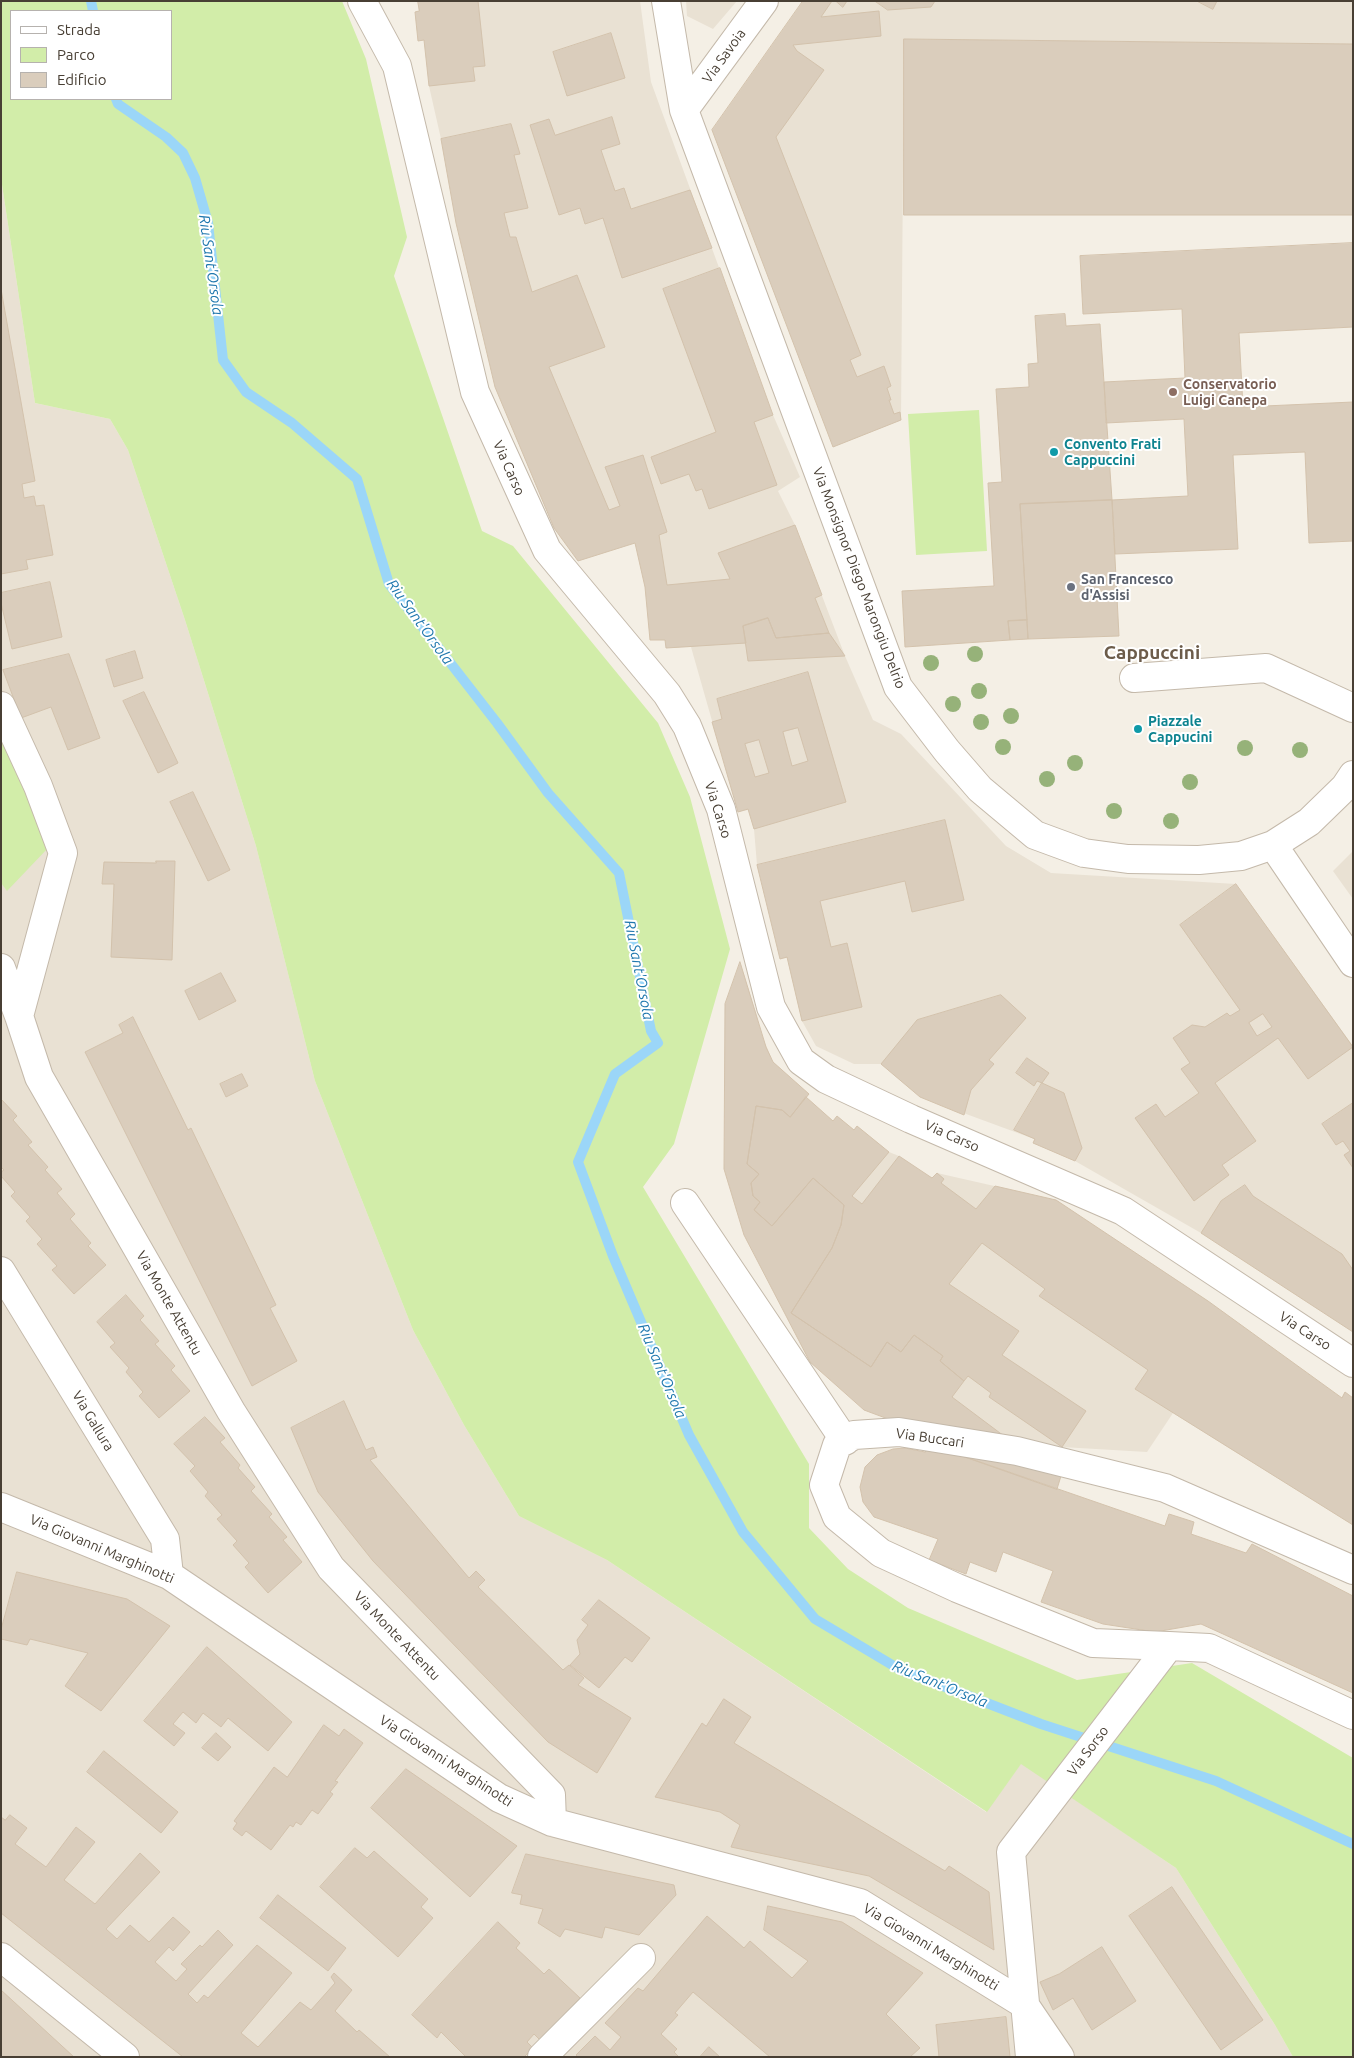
<!DOCTYPE html>
<html>
<head>
<meta charset="utf-8">
<style>
  body { margin:0 }
  #map { position:relative; width:1354px; height:2058px; overflow:hidden; background:#f4efe5; font-family:Ubuntu,sans-serif }
  canvas { display:block }
  .frame { position:absolute; inset:0; border:2px solid #483f34; pointer-events:none }
  .legend { position:absolute; left:10px; top:10px; width:162px; height:90px; box-sizing:border-box; background:#fff; border:1px solid #b6b2ae; margin:0; padding:6px 9px; list-style:none; font-size:15px; color:#483f34 }
  .legend li { display:flex; align-items:center; gap:10px; height:25px }
  .legend b { width:25px; border:1px solid #b6b2ae }
</style>
</head>
<body>
<div id="map">
<canvas width="1354" height="2058"></canvas>
<div class="frame"></div>
<ul class="legend">
<li><b style="height:6px;background:#fff"></b>Strada</li>
<li><b style="height:14px;background:#d2eda9"></b>Parco</li>
<li><b style="height:14px;background:#dacdbc"></b>Edificio</li>
</ul>
</div>
<script>
const ctx = document.querySelector('canvas').getContext('2d');
ctx.lineJoin = 'round';
function paint(path, color) { ctx.fillStyle = color; ctx.fill(path, 'evenodd'); }
function trace(path, color, width, dash) { ctx.strokeStyle = color; ctx.lineWidth = width; ctx.lineCap = dash ? 'butt' : 'round'; ctx.setLineDash(dash || []); ctx.stroke(path); }
function drawText(font, color, halo, rows, align = 'center') {
  ctx.font = font + ' Ubuntu,sans-serif'; ctx.lineWidth = 4; ctx.setLineDash([]); ctx.textBaseline = 'middle'; ctx.strokeStyle = halo; ctx.fillStyle = color; for (const [text, x, y, turn = 0] of rows) {
    ctx.save(); ctx.translate(x, y); ctx.rotate((+turn || 0) * Math.PI / 180); ctx.textAlign = isNaN(turn) ? turn : align; if (halo) ctx.strokeText(text, 0, 0); ctx.fillText(text, 0, 0); ctx.restore();
  }
}
const residential = new Path2D(`
  M418 1H640L651 82 773 415 800 477 778 491 795 525 845 656 873 720 901 734 1006 846 1051 873 1236 884 1353 1046V1332L1201 1233 1075 1161 1033 1143 1034 1139 920 1097 881 1064H854L816 1046 802 1021 787 958 780 959 757 865 754 829 748 810 738 812 691 647 666 648 665 640H650L645 587 635 543 578 561 554 528 495 387 456 223 441 139 429 86 424 40 418 41 415 12 419 11Z
  M686 1H737L713 29 687 16Z
  M803 1H1353V44L904 39 901 420 833 447 712 130Z
  M1 178 35 403 110 419 128 450 185 620 256 846 315 1081 413 1330 464 1425 519 1516 607 1560 986 1812 1021 1763 1176 1868 1275 2025 1293 2057H1V883L7 890 1 738Z
  M1353 851V899L1333 871Z
  M740 962 757 1016 760 1031 773 1062 809 1094 806 1098 833 1121 837 1116 854 1130 857 1126 889 1152 899 1156 932 1178 937 1173 1056 1200 1208 1301 1341 1398 1345 1392 1353 1398V1525L1173 1413 1147 1452 1062 1447 915 1429 725 1004Z`);
const green = new Path2D(`
  M1 1H342L366 59 407 237 394 276 482 531 513 546 658 723 690 797 730 949 674 1144 643 1187 809 1464V1528L848 1569 908 1608 1077 1680 1192 1663 1353 1758V2057H1293L1275 2025 1176 1868 1021 1764 987 1812 607 1560 519 1516 464 1425 413 1330 315 1081 256 846 185 620 128 450 110 419 35 403 1 178ZM11 11H171V99H11Z
  M979 410 987 551 916 555 908 414Z
  M1 738 49 847 7 891 1 883Z`);
const stream = new Path2D(`
  M91 1 93 11
  M116 99 118 104 166 137 183 153 195 178 208 223 223 360 246 392 292 423 357 479 389 584 497 723 548 793 619 873 651 1031 658 1043 615 1074 578 1162 613 1256 689 1435 743 1532 815 1619 899 1669 1041 1724 1216 1781 1353 1844`);
const building = new Path2D(`
  M418 1H478L485 66 473 67 475 81 429 86 424 40 418 41 415 12 419 11Z
  M803 1H832L821 17 879 11 881 36 793 45 797 51 824 70 776 137 861 355 850 360 857 377 884 366 891 386 887 388 891 400H889L894 414 900 412 901 420 833 447 712 130Z
  M836 1H847L843 7Z
  M875 1H935L931 7 888 10Z
  M1197 1H1217L1213 9Z
  M611 33 625 78 567 96 553 52Z
  M904 39 1353 44V215H904Z
  M612 117 620 144 601 150 615 191 624 188 631 209 690 190 712 248 622 278 603 218 585 224 580 208 559 215 530 125 549 119 555 135Z
  M511 124 520 154 514 155 528 208 504 213 510 237H516L532 292 577 275 605 347 549 367 609 510 620 506 605 467 643 455 667 532 659 535 667 585 730 579 718 553 795 525 822 595 815 598 829 633 776 638 768 618 743 626 746 643 666 648 665 640H650L645 587 635 543 578 561 554 528 495 387 456 223 441 139Z
  M1353 243V327L1239 333 1243 407 1353 402V541L1309 543 1305 452 1233 455 1238 549 1115 554 1112 500 1188 496 1184 419 1106 423 1104 382 1185 378 1182 309 1083 314 1080 256Z
  M720 268 773 415 754 422 777 485 709 509 702 489 696 491 689 474 661 484 651 457 716 432 663 289Z
  M1 289 35 481 22 484 24 498 34 496 36 506 44 505 53 555 26 560 28 569 1 574Z
  M1065 314 1066 326 1100 324 1112 500 1020 504 1027 620 1008 621 1010 640 905 647 902 591 994 586 988 483 1002 482 996 389 1029 387 1028 364 1038 363 1035 316Z
  M1112 500 1119 636 1028 639 1020 504Z
  M50 582 62 637 12 649 1 603V593Z
  M768 618 776 638 829 633 845 656 748 661 743 626Z
  M1027 620 1028 639 1010 640 1008 621Z
  M135 651 143 678 114 687 106 660Z
  M69 654 100 738 68 750 51 707 21 718 3 670Z
  M808 672 846 802 754 829 748 809 738 812 712 722 722 719 717 699ZM798 728 808 761 792 766 783 732ZM759 740 769 773 755 777 745 744Z
  M144 692 178 763 158 773 123 701Z
  M193 792 230 870 208 881 170 802Z
  M945 820 964 900 912 912 905 881 820 901 831 947 847 943 862 1007 802 1021 787 957 780 959 757 865Z
  M156 861H175L172 960 111 957 114 884H102L104 862 156 863Z
  M1236 884 1353 1047 1308 1079 1278 1038 1215 1083 1256 1141 1222 1165 1229 1175 1194 1201 1135 1118 1156 1104 1165 1117 1199 1093 1181 1069 1190 1063 1173 1038 1192 1025 1205 1027 1227 1013 1230 1016 1240 1010 1180 925ZM1263 1014 1272 1027 1257 1036 1249 1023Z
  M740 962 766 1047 773 1062 809 1094 790 1117 782 1110 756 1106 747 1164 759 1174 751 1183 753 1196 760 1202 754 1210 772 1226 813 1178 844 1205 841 1225 832 1248 791 1313 871 1367 887 1342 901 1352 914 1335 943 1356 940 1361 964 1381 952 1397 1012 1442 915 1429 864 1410 810 1362 744 1235 724 1169 725 1004Z
  M221 973 236 1001 199 1020 185 991Z
  M1001 995 1026 1018 989 1060 994 1064 971 1090 964 1115 920 1097 881 1064 917 1020Z
  M133 1017 188 1130 191 1128 276 1305 270 1308 297 1361 252 1386 85 1052 123 1033 119 1025Z
  M1027 1058 1049 1073 1042 1083 1037 1081 1034 1086 1016 1073Z
  M242 1074 248 1086 226 1097 220 1084Z
  M1042 1083 1064 1093 1082 1148 1075 1161 1033 1143 1035 1139 1014 1130Z
  M806 1097 833 1121 837 1116 854 1130 857 1126 889 1152 852 1196 862 1204 899 1156 932 1178 937 1173 944 1179 941 1183 976 1209 995 1186 1056 1200 1208 1301 1342 1398 1345 1392 1353 1398V1525L1135 1389 1148 1370 1039 1296 1045 1289 982 1243 949 1284 1019 1331 1002 1355 1086 1411 1062 1447 989 1397 991 1393 968 1376 964 1381 940 1361 943 1356 914 1335 901 1352 887 1342 871 1367 791 1313 832 1248 841 1225 844 1205 813 1178 772 1226 754 1210 760 1202 753 1196 751 1183 759 1174 747 1164 756 1106 782 1110 790 1117Z
  M1 1099 17 1116 13 1120 32 1142 28 1145 48 1167 45 1170 62 1189 57 1193 75 1214 70 1219 91 1243 88 1246 106 1265 74 1294 52 1270 57 1266 37 1244 42 1239 26 1221 30 1217 11 1196 15 1192 1 1176V1172L4 1170 1 1167Z
  M1353 1103V1168L1344 1155 1350 1151 1343 1141 1336 1145 1322 1124Z
  M1245 1185 1253 1196 1342 1254 1353 1270V1332L1201 1233 1221 1201Z
  M126 1295 144 1316 140 1320 159 1341 155 1344 175 1366 171 1370 190 1391 159 1418 139 1396 143 1392 126 1372 129 1368 110 1347 115 1343 97 1322Z
  M344 1401 366 1450 373 1447 377 1457 370 1460 469 1578 476 1571 485 1580 478 1587 563 1670 569 1665 584 1678 578 1685 631 1718 597 1773 548 1742 373 1561 318 1492 291 1428Z
  M205 1417 225 1438 220 1442 240 1465 238 1468 255 1487 251 1491 272 1514 269 1517 287 1537 283 1540 302 1562 268 1593 245 1567 249 1563 233 1545 237 1541 217 1519 222 1515 205 1496 208 1492 190 1471 195 1466 174 1444Z
  M928 1444 1165 1526 1169 1514 1194 1522 1191 1534 1246 1553 1252 1544 1353 1596V1693L1201 1624 1155 1632 1103 1624 1041 1602 1053 1571 1003 1552 996 1572 970 1562 966 1574 929 1560 938 1539 874 1517 863 1502 860 1487 865 1467 877 1455 893 1449 905 1448 925 1452Z
  M928 1444 991 1452 1061 1476 1057 1489Z
  M17 1572 127 1599 170 1626 101 1711 65 1686 88 1653 30 1639 27 1645 1 1639V1630Z
  M599 1600 650 1638 632 1662 625 1657 599 1688 570 1665 580 1654 577 1640 588 1625 582 1620Z
  M207 1647 292 1722 268 1751 228 1718 221 1727 203 1713 196 1723 183 1712 173 1724 185 1733 174 1746 144 1721Z
  M724 1699 751 1717 734 1743 945 1871 949 1866 989 1892 994 1950 869 1876 731 1847 740 1825 720 1812 655 1797 702 1723 706 1726Z
  M324 1725 339 1736 344 1729 363 1743 335 1781 338 1782 330 1792 333 1794 318 1814 312 1810 301 1825 296 1822 293 1827 290 1825 271 1850 246 1831 242 1836 233 1829 237 1823 234 1821 274 1767 287 1777Z
  M216 1733 231 1747 218 1761 202 1748Z
  M104 1751 178 1812 161 1833 87 1772Z
  M406 1769 517 1846 470 1897 371 1808Z
  M10 1815 27 1828 15 1844 46 1867 76 1827 95 1842 64 1880 95 1904 140 1853 160 1872 106 1929 117 1939 130 1925 149 1942 173 1917 190 1932 173 1951 169 1947 155 1962 176 1981 187 1969 181 1964 200 1945 202 1947 218 1930 233 1945 188 1994 197 2003 204 1995 208 1998 257 1945 292 1973 241 2033 258 2047 300 2002 311 2010 335 1983 331 1977 334 1973 352 1990 335 2011 357 2032 359 2030 390 2057H183L1 1913V1817L5 1820Z
  M355 1848 367 1858 374 1851 428 1899 421 1907 433 1918 398 1957 320 1887Z
  M526 1854 674 1885 676 1895 639 1935 605 1927 602 1938 565 1929 560 1937 538 1923 543 1909 520 1904 522 1895 512 1893Z
  M1172 1887 1263 2020 1221 2050 1129 1916Z
  M278 1895 346 1948 328 1971 260 1918Z
  M768 1906 842 1922 923 1973 886 2014 920 2048 910 2057H770L693 1992 675 2013 678 2015 661 2034 677 2049 674 2052 679 2057H578L576 2055 595 2036 610 2050 621 2037 605 2023 638 1988 643 1991 707 1916 744 1948 750 1941 792 1978 808 1961 764 1930Z
  M498 1922 520 1943 516 1948 544 1974 549 1969 580 1998 540 2040 534 2034 527 2042 533 2048 524 2057H466L441 2032 437 2038 412 2015Z
  M1102 1947 1136 2001 1092 2030 1073 1998 1053 2010 1040 1982 1059 1974Z
  M1 1990 74 2057H1Z
  M1006 2017 1010 2057H939L936 2025Z
  M709 2047 720 2057H700Z`);
const minor = new Path2D(`
  M362 1 397 66 475 392 547 550 667 694 687 726 721 809 771 1007 801 1061 826 1079 911 1119 1123 1211 1353 1363
  M666 1 684 110 898 687 947 751 980 789 1035 835 1084 853 1128 859 1199 860 1241 856 1273 845 1309 822 1345 787 1353 775
  M684 110 764 1
  M1134 678 1266 668 1353 708
  M1 706 38 786 63 853 19 1016 39 1077 231 1411 331 1568 551 1795 552 1822
  M1273 845 1353 963
  M1 968 19 1016
  M685 1203 845 1441
  M1 1271 165 1539 169 1575
  M1 1507 169 1575 499 1798 552 1822 860 1903 1024 2004 1060 2057
  M1169 1646 1093 1643 957 1588 881 1553 837 1517 824 1485 837 1445 854 1435 899 1432 1017 1451 1165 1488 1353 1570
  M1 1957 125 2057
  M542 2057 641 1958
  M1030 2057 1011 1852 1169 1646 1209 1648 1353 1715`);
const trees = [
  [975,654],
  [931,663],
  [979,691],
  [953,704],
  [1011,716],
  [981,722],
  [1003,747],
  [1245,748],
  [1300,750],
  [1075,763],
  [1047,779],
  [1190,782],
  [1114,811],
  [1171,821]
];
const markers = [
  [1173,392,5,"#8d6e63"],
  [1054,452,5,"#0f9aa8"],
  [1071,587,5,"#6b7280"],
  [1138,729,5,"#0f9aa8"]
];
const streetNames = [
  ["Via Savoia",724,56,-54],
  ["Via Carso",509,468,66],
  ["Via Monsignor Diego Marongiu Delrio",859,578,69],
  ["Via Carso",718,810,72],
  ["Via Carso",952,1136,24],
  ["Via Monte Attentu",169,1303,60],
  ["Via Carso",1305,1331,33],
  ["Via Gallura",93,1421,59],
  ["Via Buccari",930,1438,8],
  ["Via Giovanni Marghinotti",102,1549,23],
  ["Via Monte Attentu",397,1636,46],
  ["Via Sorso",1088,1751,-53],
  ["Via Giovanni Marghinotti",446,1761,33],
  ["Via Giovanni Marghinotti",931,1947,31]
];
const educationNames = [
  ["Conservatorio",1183,384],
  ["Luigi Canepa",1183,400]
];
const cultureNames = [
  ["Convento Frati",1064,444],
  ["Cappuccini",1064,460],
  ["Piazzale",1148,721],
  ["Cappucini",1148,737]
];
const worshipNames = [
  ["San Francesco",1081,579],
  ["d'Assisi",1081,595]
];
const waterNames = [
  ["Riu Sant'Orsola",211,265,82],
  ["Riu Sant'Orsola",420,622,54],
  ["Riu Sant'Orsola",639,970,79],
  ["Riu Sant'Orsola",662,1371,67],
  ["Riu Sant'Orsola",940,1684,22]
];
const districtNames = [
  ["Cappuccini",1152,653]
];
paint(residential, '#e9e1d3');
paint(green, '#d2eda9');
trace(stream, '#9bd6f8', 10);
paint(building, '#dacdbc');
trace(building, '#d3c2ac', 1);
trace(minor, '#c4b9aa', 30);
trace(minor, '#fff', 28);
ctx.fillStyle = '#96b279';
for (const [x, y] of trees) { ctx.beginPath(); ctx.arc(x, y, 8, 0, 2 * Math.PI); ctx.fill(); }
for (const [x, y, r, color] of markers) { const dot = new Path2D(); dot.arc(x, y, r, 0, 2 * Math.PI); ctx.fillStyle = color; ctx.fill(dot); trace(dot, '#fff', 2); }
drawText('14px', '#483f34', '#fff', streetNames);
drawText('bold 14px', '#785e54', '#fff', educationNames, 'left');
drawText('bold 14px', '#0d838f', '#fff', cultureNames, 'left');
drawText('bold 14px', '#5b616d', '#fff', worshipNames, 'left');
drawText('italic 15px', '#2078ae', '#fff', waterNames);
drawText('bold 19px', '#6c5c4a', '#fff', districtNames);
</script>
</body>
</html>
